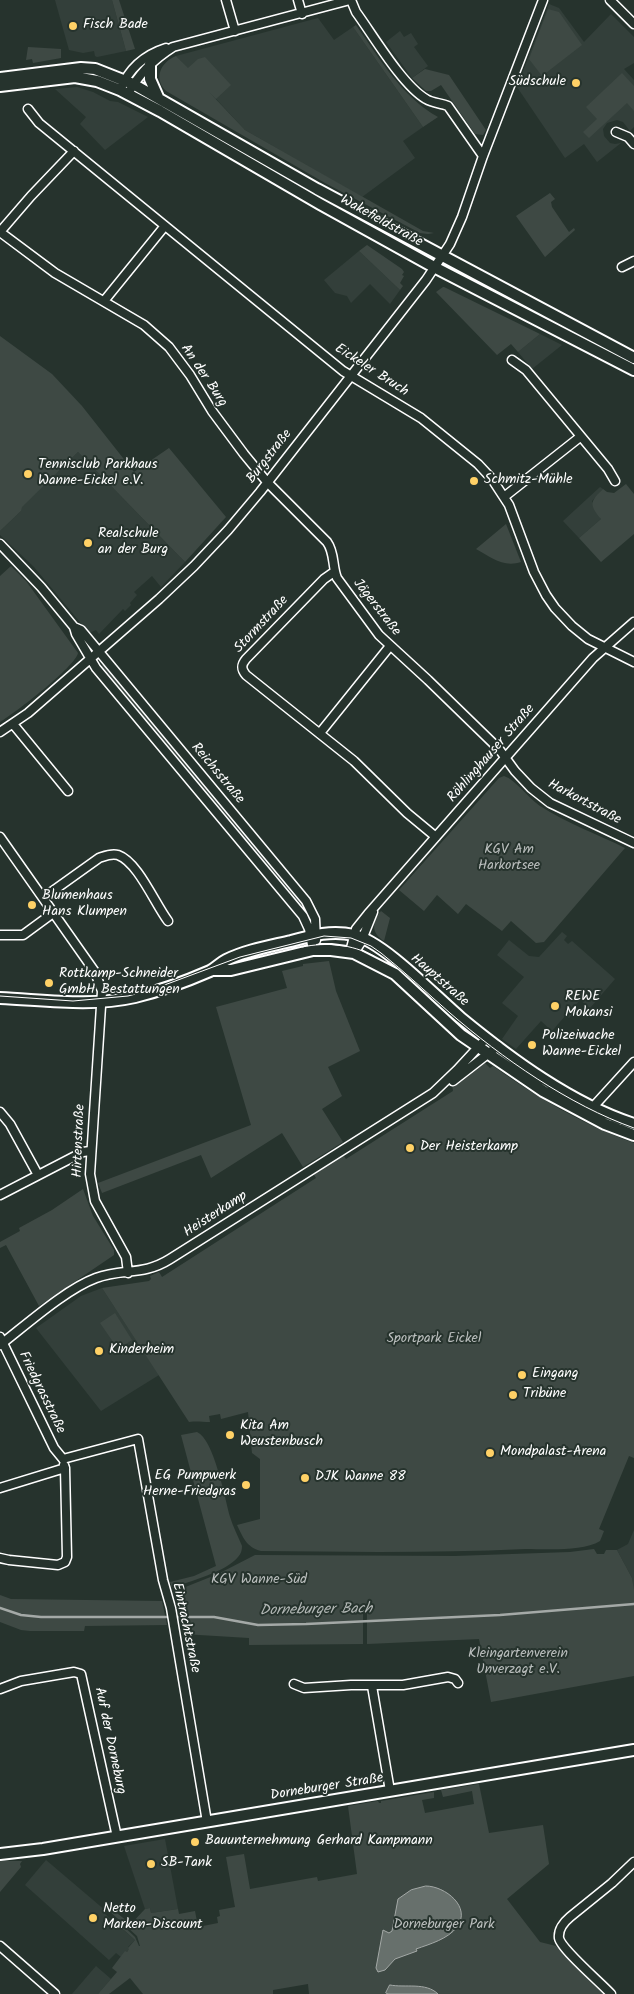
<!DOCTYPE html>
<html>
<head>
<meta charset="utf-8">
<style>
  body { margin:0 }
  canvas { display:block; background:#26332d }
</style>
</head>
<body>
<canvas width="634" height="1994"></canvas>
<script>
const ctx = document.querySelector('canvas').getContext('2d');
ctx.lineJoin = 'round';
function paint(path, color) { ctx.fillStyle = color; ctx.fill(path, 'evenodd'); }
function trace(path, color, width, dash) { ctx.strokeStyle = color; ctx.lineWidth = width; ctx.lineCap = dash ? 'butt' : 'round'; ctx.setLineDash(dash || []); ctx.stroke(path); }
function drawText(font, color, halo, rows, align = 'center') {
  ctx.font = font + ' Kalam,sans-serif'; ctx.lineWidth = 4; ctx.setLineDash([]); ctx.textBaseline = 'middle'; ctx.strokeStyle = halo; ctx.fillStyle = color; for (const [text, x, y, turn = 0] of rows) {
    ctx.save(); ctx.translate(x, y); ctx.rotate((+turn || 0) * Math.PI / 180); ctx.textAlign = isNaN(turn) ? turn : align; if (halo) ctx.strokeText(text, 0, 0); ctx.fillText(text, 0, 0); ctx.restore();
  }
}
const built = new Path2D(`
  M55 0H112L126 51 97 57 95 56 94 51 83 53 69 50Z
  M549 4 559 8 584 42 611 14 634 37V63L624 69 634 80V127L630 131 623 122 617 120 607 123 603 129 604 136 610 143 615 144 621 143 597 162 584 144 565 158 517 87Z
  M318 18 334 40 353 27 423 127 403 141 415 158 362 197 245 130 176 56Z
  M400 31 404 37 411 33 418 44 414 47 428 66 412 78 386 42Z
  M77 87 93 92 110 101 118 102 148 117 105 150 80 124 86 117 55 89Z
  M359 251 400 290 390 304 370 284 351 303 347 296 335 293 324 280Z
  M540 334 562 345 532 369 518 352Z
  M78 452 185 562 161 587 152 576 134 592 137 595 130 603 131 605 125 611 123 609 99 634 96 630 89 633 34 567 0 535V531L21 511V507Z
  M600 487 603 489 592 501 601 519 579 538 563 521Z
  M562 932 567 936 564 940 568 944 572 941 615 979 590 1008 580 1000 571 1010 573 1013 569 1018 566 1015 552 1031 541 1021 516 1049 502 1039 518 1016 502 1003 524 977 497 955 509 940 529 956 539 957Z
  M102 1288 159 1375 101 1411 36 1328 81 1296Z
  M634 1530V1590H633L632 1578 617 1550 628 1544Z
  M165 1839 178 1909 151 1913 150 1908 145 1909 124 1846Z
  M46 1860 106 1911 104 1913 135 1940 128 1947 130 1949 121 1957 116 1953 109 1960 25 1885Z
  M96 1966 111 1979 98 1994H72Z`);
const green = new Path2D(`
  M112 0H119L135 49 126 51Z
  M548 9 559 12 582 45 542 76 529 59Z
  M356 25C380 59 401 96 438 117L423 127 353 27Z
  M28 47 61 49V58L33 63 32 59 26 60Z
  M176 56 188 68 198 59 205 57 231 85 216 99 209 92 245 130 423 231 434 233 428 234 420 233 325 183 166 91C153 78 161 62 176 56Z
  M425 69 449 75 486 130 483 135 475 134 441 85 431 91H426L412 78Z
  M622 73 634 86V111L627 103 589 138 583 132 597 119 586 107Z
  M550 193 555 199 551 202 552 207 569 232 574 228 575 230 545 257 516 216Z
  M367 245 402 269 404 272 402 275 404 276 400 283 403 286 400 290 359 251Z
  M443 287H444L540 334 518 352 511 344 497 355 436 292Z
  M0 336 52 374 82 406 134 472 169 448 226 517 185 562 78 452 22 507 21 511 0 531Z
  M626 484 634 494V534L601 562 579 538 601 519C589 505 590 501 603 489L607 492 614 493Z
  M506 524 521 562C503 568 491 557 476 549Z
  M11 566 26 581 78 653C75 667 15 713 0 722V576Z
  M104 664 304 903 311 920 307 918 99 668Z
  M504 776C516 780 528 798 540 806 566 823 597 834 625 848L544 942 536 943 511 921 502 931 466 904 458 914 437 895 424 911 399 890 499 778Z
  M381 911 390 918 384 941C371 933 372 922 381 911Z
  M329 961 336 991 360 1051 328 1067 342 1096 322 1109 343 1142 303 1167 282 1133 211 1178 201 1155 102 1193 98 1183 251 1125 216 1007 287 988 282 971 303 966V964Z
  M484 1062 490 1068 493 1066C540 1099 580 1123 634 1143V1458L629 1456 599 1529 604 1531 600 1541C582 1552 545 1549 525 1549 437 1553 349 1552 261 1551 246 1547 243 1537 237 1525L260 1519V1459L252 1453 248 1412 221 1419 220 1414 209 1416 210 1422C202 1422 197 1421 189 1422L102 1288 149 1281 151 1279 150 1276 159 1272 162 1277 316 1178 313 1173 342 1154 346 1159 453 1091 452 1084Z
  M83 1189 93 1216 114 1250V1255L39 1306 6 1245 0 1248V1242L20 1231 19 1228 52 1210Z
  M115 1313 132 1340 118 1349 100 1323Z
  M197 1432C214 1439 225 1499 230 1517 233 1527 238 1536 242 1546 242 1550 241 1554 238 1557 226 1572 190 1581 172 1588L170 1582 194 1576 216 1566 181 1435Z
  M594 1549 597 1554H604L606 1550H617L632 1578 634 1590V1676L491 1702 479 1639 367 1644V1606L363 1607V1644L249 1645V1638L183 1634 178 1607 173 1592 218 1574 255 1555 455 1556 570 1552Z
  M0 1595 11 1599 162 1601 167 1625 85 1626 84 1631H30L21 1630 0 1622Z
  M479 1784 489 1833 543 1825 549 1864 507 1899 540 1942 556 1946 604 1994H309L308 1984 273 1990V1994H143L130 1978 109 1994H98L117 1972 112 1968 125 1951 127 1952 129 1949 128 1948 135 1940 116 1923 118 1921 135 1937 139 1946H140L137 1936 107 1909 109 1907 131 1924 145 1909 150 1908 151 1913 178 1909 179 1914 195 1911 198 1927 218 1923 217 1917 220 1916 219 1910 235 1907 226 1857 244 1854 250 1889 317 1877 318 1881 357 1874 348 1806 378 1801 379 1803H381V1801L434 1792V1798L422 1800 425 1813 474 1804 472 1791 443 1797 441 1790Z
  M0 1861H22L20 1864 21 1867 0 1892Z`);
const water = new Path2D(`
  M426 1886C445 1886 472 1907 457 1927 448 1939 430 1944 416 1949L417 1951 395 1959 385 1970 378 1972 376 1968 383 1930 389 1933 392 1931 398 1899 411 1890Z
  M390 1985C405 1988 426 1982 438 1994H388L386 1993Z`);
const stream = new Path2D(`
  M0 1608 21 1615 41 1617H214L258 1625 306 1624 500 1615 634 1604`);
const street = new Path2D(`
  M226 0 235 31
  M298 0 302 14
  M351 0 356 12C373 35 402 85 426 99 432 103 441 103 448 106L483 156
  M610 0 634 24
  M120 90C129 68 144 55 166 48
  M128 94C139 73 154 59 173 47L350 0
  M28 109 39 123 343 371 421 418 478 464 492 479 509 505 534 572 546 595 555 608 572 626 588 639 634 662
  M616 132 628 137 634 144
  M0 232 55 273 144 325 169 347 190 375 212 411 244 454 267 482 327 542C335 553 332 566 337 578L379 635 428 680 499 749 515 771 531 788 550 803 634 843
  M0 232 31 196 74 151
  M622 267 634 261
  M104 301 164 227
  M512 360 526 370 608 469 615 481
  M504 497 580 437
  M0 544 41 587 74 627 76 634 96 668 303 916 309 929 313 950
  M334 572 324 579 246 659C241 665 241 669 246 675L354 761 407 813 436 837
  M74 627 81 630 306 901 315 919 316 940
  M13 724 68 791
  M0 732 28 713 159 599 194 566 228 530 260 492 426 280 450 244 462 217 483 156 543 0
  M320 733 390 646
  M0 837 95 972 102 991 90 1174 95 1201 126 1257 128 1273
  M43 898 99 858C105 856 111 853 118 855 138 862 155 904 168 921
  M0 935H23L53 913
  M350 952 356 929 368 914 593 658 634 622
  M354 953 361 942 373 912
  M453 1081 498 1046
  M593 1107 634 1062
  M0 1112 10 1124 38 1175
  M0 1195 83 1152 90 1151
  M0 1337 54 1448 63 1459
  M0 1345C26 1325 66 1289 96 1278 123 1268 143 1276 170 1259L433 1093 457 1070 482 1043
  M63 1459 138 1439 163 1580 171 1608 207 1822
  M0 1488 65 1468 64 1465
  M0 1558 9 1560 58 1565 65 1562 67 1557 65 1468
  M294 1684 304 1688 351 1685H403L448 1677 455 1679 458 1683
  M372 1686 390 1791
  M0 1689 21 1681 74 1672 81 1674 117 1837
  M0 1946 55 1994
  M611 1994C601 1983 561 1949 559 1938 558 1930 564 1922 570 1917L612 1883 634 1862`);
const secondary = new Path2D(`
  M150 64V79L158 97
  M0 78 81 68 95 69 133 84 317 189 634 358
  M0 86 75 77 97 81 120 90 160 111 320 204 434 267 634 370
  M212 970H231L313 950H331L354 953 395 974 461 1035 543 1091 605 1124 634 1135
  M0 998C45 1000 91 1007 135 997 160 991 187 981 210 971 216 968 220 963 226 960 246 950 270 946 291 941 313 935 332 930 354 935 384 942 435 996 461 1018 511 1059 572 1104 634 1124
  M0 1854 43 1849 634 1750`);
const tram = new Path2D(`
  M302 947C327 942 351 944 374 956
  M0 996 73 1001 128 996 151 990 240 957 324 936 351 938 371 946 381 953C405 972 427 993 450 1013 502 1058 569 1105 634 1128`);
const markers = [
  [73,26,5,"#ffd166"],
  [576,83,5,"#ffd166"],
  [28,474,5,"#ffd166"],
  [474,481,5,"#ffd166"],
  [88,543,5,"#ffd166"],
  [32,905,5,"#ffd166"],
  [49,983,5,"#ffd166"],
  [555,1006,5,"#ffd166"],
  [532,1045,5,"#ffd166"],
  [410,1148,5,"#ffd166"],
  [99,1351,5,"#ffd166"],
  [522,1375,5,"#ffd166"],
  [513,1395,5,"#ffd166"],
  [230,1435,5,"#ffd166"],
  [490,1453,5,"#ffd166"],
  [305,1478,5,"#ffd166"],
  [246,1485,5,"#ffd166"],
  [195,1842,5,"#ffd166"],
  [151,1864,5,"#ffd166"],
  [93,1918,5,"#ffd166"]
];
const poiNames = [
  ["Fisch Bade",83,26],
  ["Südschule",566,83,"right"],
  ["Tennisclub Parkhaus",38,466],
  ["Wanne-Eickel e.V.",38,482],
  ["Schmitz-Mühle",484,481],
  ["Realschule",98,535],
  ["an der Burg",98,551],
  ["Blumenhaus",42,897],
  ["Hans Klumpen",42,913],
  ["Rottkamp-Schneider",59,975],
  ["GmbH Bestattungen",59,991],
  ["REWE",565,998],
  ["Mokansi",565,1014],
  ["Polizeiwache",542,1037],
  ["Wanne-Eickel",542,1053],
  ["Der Heisterkamp",420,1148],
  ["Kinderheim",109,1351],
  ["Eingang",532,1375],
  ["Tribüne",523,1395],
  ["Kita Am",240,1427],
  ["Weustenbusch",240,1443],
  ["Mondpalast-Arena",500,1453],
  ["EG Pumpwerk",236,1477,"right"],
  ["Herne-Friedgras",236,1493,"right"],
  ["DJK Wanne 88",315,1478],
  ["Bauunternehmung Gerhard Kampmann",205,1842],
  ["SB-Tank",161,1864],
  ["Netto",103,1910],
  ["Marken-Discount",103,1926]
];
const streetNames = [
  ["Wakefieldstraße",381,222,29],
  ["Eickeler Bruch",371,371,33],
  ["An der Burg",203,376,56],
  ["Burgstraße",270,457,-52],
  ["Jägerstraße",376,608,52],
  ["Stormstraße",262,625,-47],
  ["Röhlinghauser Straße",492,754,-49],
  ["Reichsstraße",217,774,50],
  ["Harkortstraße",584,803,28],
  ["Hauptstraße",439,981,41],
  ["Hirtenstraße",80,1141,-88],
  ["Heisterkamp",216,1215,-33],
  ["Friedgrasstraße",41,1393,64],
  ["Eintrachtstraße",185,1628,78],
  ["Auf der Dorneburg",109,1741,78],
  ["Dorneburger Straße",327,1788,-9]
];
const parkNames = [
  ["KGV Am",509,851],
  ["Harkortsee",509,867],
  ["Sportpark Eickel",434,1340],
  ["KGV Wanne-Süd",259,1581],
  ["Kleingartenverein",518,1655],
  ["Unverzagt e.V.",518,1671],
  ["Dorneburger Park",444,1926]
];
const waterNames = [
  ["Dorneburger Bach",316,1611,-1]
];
paint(built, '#333f3a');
paint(green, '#3e4944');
paint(water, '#67706c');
trace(water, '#a4a9a7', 1);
trace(stream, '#a4a9a7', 2.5);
trace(street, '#fff', 11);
trace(secondary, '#fff', 14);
trace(street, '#26332d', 8);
trace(secondary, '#26332d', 10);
trace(tram, '#fff', 1);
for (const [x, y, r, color] of markers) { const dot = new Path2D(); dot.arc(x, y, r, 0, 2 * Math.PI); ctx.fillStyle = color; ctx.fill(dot); trace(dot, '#26332d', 2); }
drawText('14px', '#fff', '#26332d', poiNames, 'left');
drawText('14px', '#fff', '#26332d', streetNames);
drawText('14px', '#bbbfbe', '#26332d', parkNames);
drawText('italic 15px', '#b3b8b6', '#26332d', waterNames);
</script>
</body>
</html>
